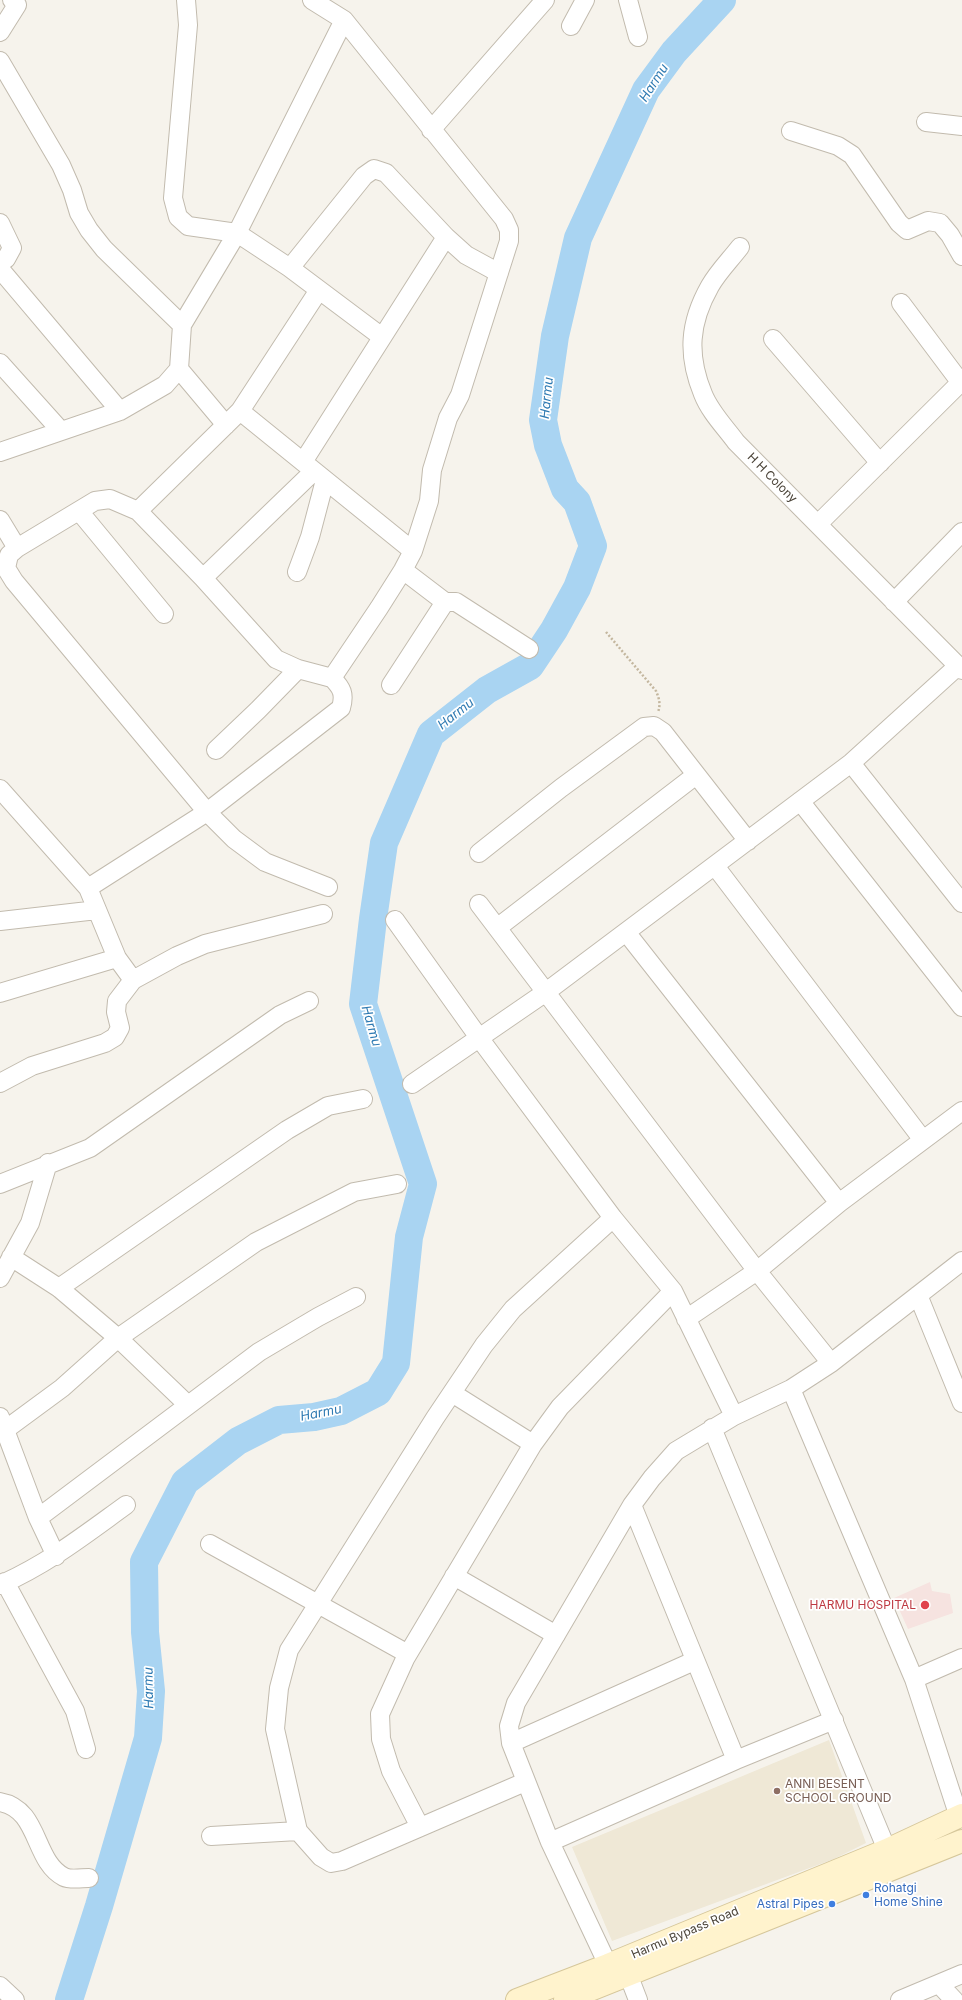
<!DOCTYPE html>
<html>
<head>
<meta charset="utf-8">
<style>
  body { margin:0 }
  canvas { display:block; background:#f6f3ec }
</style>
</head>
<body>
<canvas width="962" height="2000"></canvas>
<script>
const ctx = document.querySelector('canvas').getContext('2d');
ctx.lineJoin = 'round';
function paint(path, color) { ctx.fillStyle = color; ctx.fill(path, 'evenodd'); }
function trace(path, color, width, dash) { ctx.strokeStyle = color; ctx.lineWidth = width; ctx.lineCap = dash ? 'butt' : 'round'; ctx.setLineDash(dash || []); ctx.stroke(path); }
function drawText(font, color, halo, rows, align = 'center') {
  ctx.font = font + ' Inter,sans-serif'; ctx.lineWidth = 3.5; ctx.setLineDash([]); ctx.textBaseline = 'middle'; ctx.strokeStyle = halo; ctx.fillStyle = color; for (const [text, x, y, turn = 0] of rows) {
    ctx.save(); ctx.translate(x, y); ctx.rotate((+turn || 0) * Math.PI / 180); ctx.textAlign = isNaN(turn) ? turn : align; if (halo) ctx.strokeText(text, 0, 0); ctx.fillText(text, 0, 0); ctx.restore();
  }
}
const education = new Path2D(`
  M829 1740 866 1843 834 1859 612 1941 572 1847Z`);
const medical = new Path2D(`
  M930 1582 932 1591 950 1594 953 1613 908 1629 894 1598Z`);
const river = new Path2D(`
  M69 2000 99 1906 148 1738 151 1691 145 1632 144 1562 185 1482 238 1441 279 1420 314 1417 341 1411 378 1392 396 1363 409 1237 423 1184 363 1004 373 919 384 843 431 734 487 690 530 666 554 630 577 588 593 546 577 502 565 489 548 445 543 420 555 336 578 238 646 90 674 52 722 0`);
const path = new Path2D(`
  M606 632 656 691C659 698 661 704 658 712`);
const minor = new Path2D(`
  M186 0 188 25 173 198 178 217 188 226 237 233 290 268
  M628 0 638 37
  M571 26 585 0
  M0 32 17 5 12 0
  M0 61 61 165 72 190 79 213 89 230 104 249 182 325
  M926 122 962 126
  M431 130 545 0
  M791 131 838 146 852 155 899 223 907 230 928 221 940 223 950 235 962 256
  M0 223 12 248 6 259 0 262
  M740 247C730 260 718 272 710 286 689 323 687 355 703 394 710 412 725 427 736 442L962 670
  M0 269 120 411
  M901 303 961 383
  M382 337 290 268 364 176 374 169 386 173 446 237 466 255 499 273
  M773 339 880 463
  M0 363 61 431
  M179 369 226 425
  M240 411 413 551
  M0 452 120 411 165 385 179 369 182 325 237 233 344 20
  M303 462 446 237
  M79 511 164 614
  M138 511 240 411 319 290
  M0 520 17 548
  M818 524 962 381
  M403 570 445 602H456L529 649
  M297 572 310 537 325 480
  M203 578 314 471
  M894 602 962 532
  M391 685 445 602
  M216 750 258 710 298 669
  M851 763 962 903
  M0 789 88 888 117 958 133 980
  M800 801 962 1007
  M479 853 561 788 644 727 654 726 663 732 748 841
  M715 866 923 1140
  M328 887 265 862 234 839 207 812 14 581 6 568 9 555 17 548 95 501 110 499 138 511 203 578 276 659 298 669 332 678
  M88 888 207 812 341 708C345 694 342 688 332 678L379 608 403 570 413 551 429 501 432 470 448 418 460 395 509 241V230L504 219 344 20 312 0
  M479 904 757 1271 831 1363
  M395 920 480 1039 613 1218 673 1291 734 1416
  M0 921 97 910
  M497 928 696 775
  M626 932 839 1203
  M0 993 117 958
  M0 1083 32 1066 105 1043 115 1037 120 1028 116 1012 117 1001 133 980 177 956 205 944 323 914
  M412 1084 546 992 851 763 958 666
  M0 1184 90 1148 280 1015 309 1001
  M11 1257 59 1288 118 1338 188 1405
  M0 1278 30 1223 48 1163
  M59 1288 287 1130 328 1106 363 1099
  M918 1295 962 1403
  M686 1319 757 1271 839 1203 962 1111
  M791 1389 914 1679
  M452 1393 533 1444
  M0 1417 5 1430 62 1388 118 1338 256 1242 354 1192 397 1184
  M712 1428 887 1850
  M5 1430 38 1518 56 1556
  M632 1505 736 1760
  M38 1518 259 1352 318 1317 356 1297
  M210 1544 408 1654
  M454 1576 556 1635
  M5 1582 75 1711 86 1749
  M0 1585C49 1563 83 1536 126 1505
  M511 1743 694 1661
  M525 1782 342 1861 331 1863 321 1857 298 1831 275 1729 279 1688 289 1650 435 1418 484 1345 513 1309 613 1218
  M0 1802C40 1809 33 1861 64 1877 70 1880 82 1878 89 1878
  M959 1817 914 1679 962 1658
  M420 1827 391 1771 381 1739 380 1714 405 1659 533 1444 560 1407 673 1291
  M211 1836 298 1831
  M550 1842 736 1760 834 1720
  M608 1965 550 1842 511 1743 509 1726 516 1703 632 1505 652 1478 676 1451 734 1416 791 1389 831 1363 962 1261
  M628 1974 638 2000
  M939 1984 954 2000
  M0 1986 15 2000
  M900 2000 962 1974`);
const secondary = new Path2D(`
  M517 2000 608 1965 887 1850 962 1815
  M565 2000 962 1841`);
const markers = [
  [925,1605,5,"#e0444e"],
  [777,1791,4,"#8d6e63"],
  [866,1895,4,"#3f7fe0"],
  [832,1904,4,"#3f7fe0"]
];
const streetNames = [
  ["H H Colony",772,478,45],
  ["Harmu Bypass Road",685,1933,-23]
];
const healthNames = [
  ["HARMU HOSPITAL",916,1605]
];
const educationNames = [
  ["ANNI BESENT",785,1784],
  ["SCHOOL GROUND",785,1798]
];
const shopNames = [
  ["Rohatgi",874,1888],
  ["Home Shine",874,1902],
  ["Astral Pipes",824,1904,"right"]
];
const waterNames = [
  ["Harmu",654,83,-57],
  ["Harmu",547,398,-84],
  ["Harmu",456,714,-38],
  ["Harmu",371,1026,74],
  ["Harmu",321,1413,-11],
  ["Harmu",149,1688,-91]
];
paint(education, '#efe8d6');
paint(medical, '#f6e3e0');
trace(river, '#a9d4f2', 28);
trace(minor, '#c2bbae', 20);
trace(secondary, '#d6c79b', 24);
trace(path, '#c4b79f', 2.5, [2, 2]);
trace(minor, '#fff', 18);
trace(secondary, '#fff3cd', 22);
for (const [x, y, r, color] of markers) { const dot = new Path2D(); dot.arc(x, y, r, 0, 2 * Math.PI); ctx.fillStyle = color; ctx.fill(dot); trace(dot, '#fff', 1.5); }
drawText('12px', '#4b4439', '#fff', streetNames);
drawText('12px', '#be3a42', '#fff', healthNames, 'right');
drawText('12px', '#785e54', '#fff', educationNames, 'left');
drawText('12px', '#366cbe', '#fff', shopNames, 'left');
drawText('italic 13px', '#2e7ab2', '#fff', waterNames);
</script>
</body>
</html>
